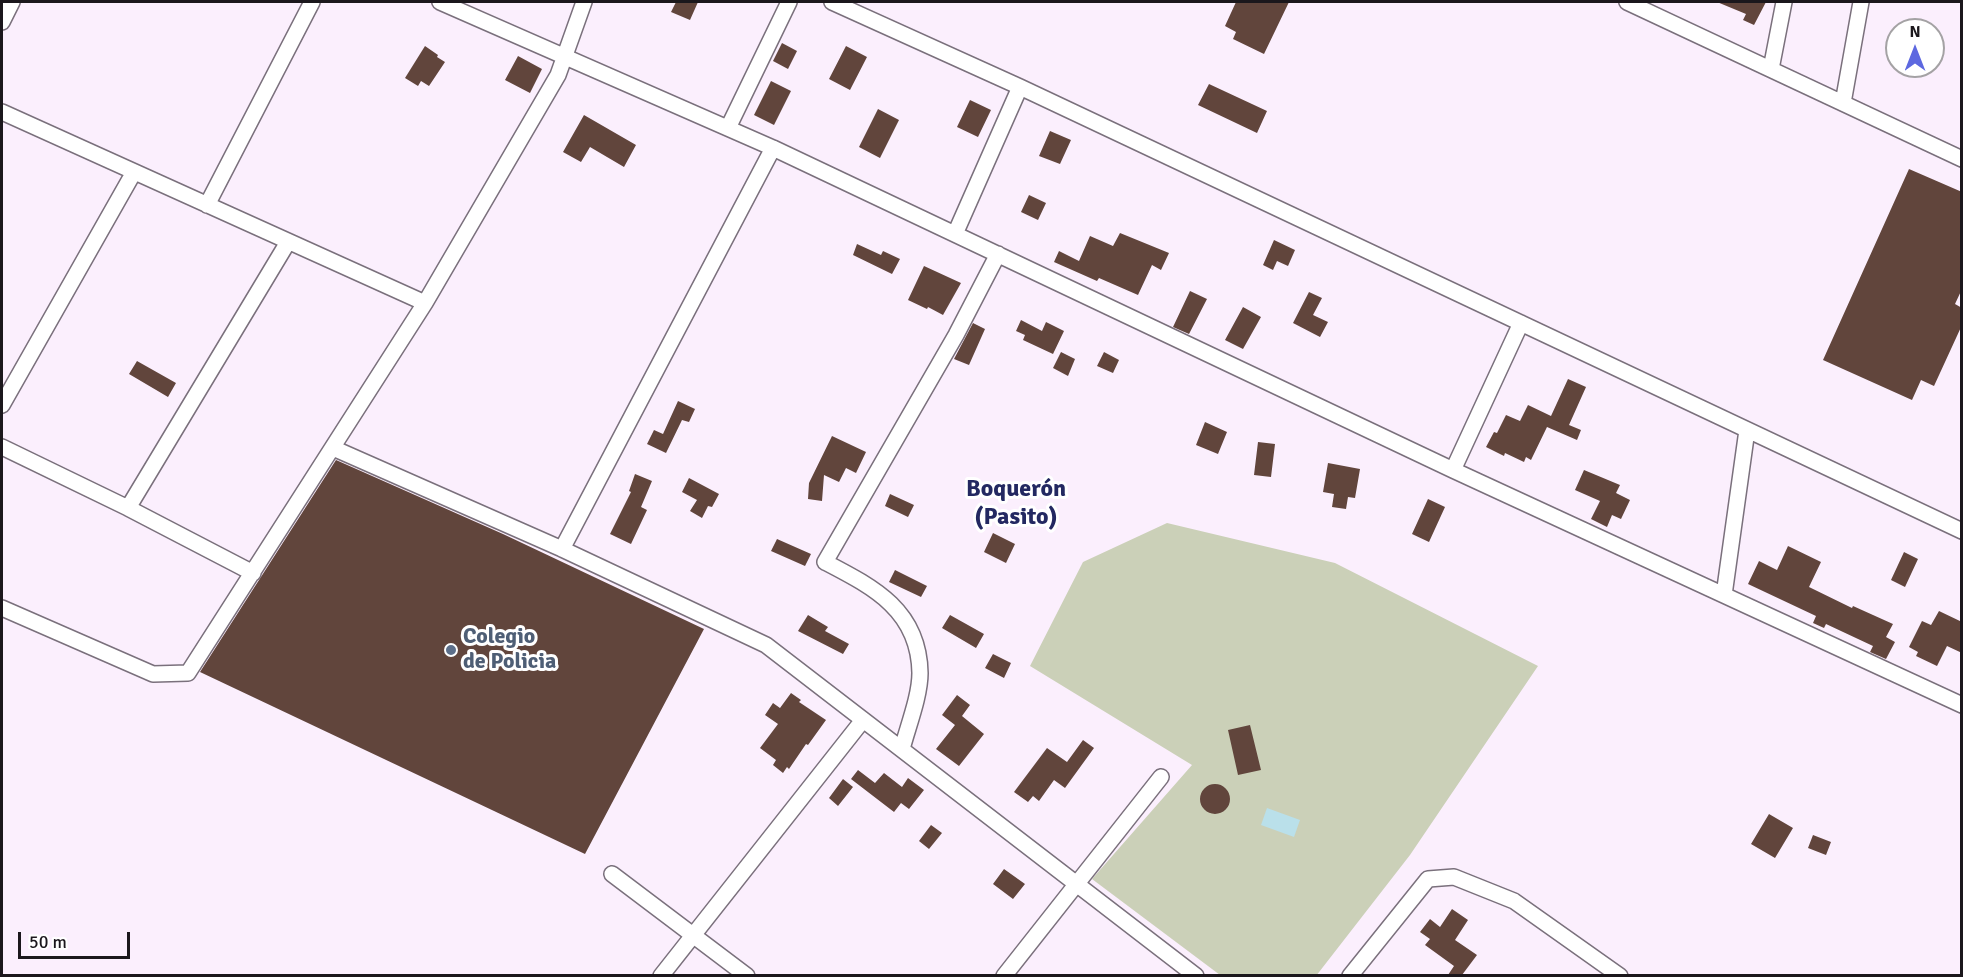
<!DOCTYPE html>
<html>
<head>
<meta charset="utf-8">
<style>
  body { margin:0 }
  #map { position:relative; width:1963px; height:977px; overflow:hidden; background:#fbeffd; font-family:Signika,sans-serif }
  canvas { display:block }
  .frame { position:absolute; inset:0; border:3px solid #1b171c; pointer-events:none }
  .north { position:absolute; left:1885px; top:18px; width:60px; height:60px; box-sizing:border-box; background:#fff; border:2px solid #a4a2a4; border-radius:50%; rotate:0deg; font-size:16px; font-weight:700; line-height:24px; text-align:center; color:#1b171c }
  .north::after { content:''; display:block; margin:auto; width:21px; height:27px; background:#5d68e0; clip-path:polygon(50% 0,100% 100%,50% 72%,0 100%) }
  .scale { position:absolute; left:18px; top:932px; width:112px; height:27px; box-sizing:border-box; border:3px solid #1b171c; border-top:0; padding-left:8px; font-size:18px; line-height:21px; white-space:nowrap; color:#1b171c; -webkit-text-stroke:4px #fff; paint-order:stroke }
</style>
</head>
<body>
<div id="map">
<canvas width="1963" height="977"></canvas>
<div class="frame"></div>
<div class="north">N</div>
<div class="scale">50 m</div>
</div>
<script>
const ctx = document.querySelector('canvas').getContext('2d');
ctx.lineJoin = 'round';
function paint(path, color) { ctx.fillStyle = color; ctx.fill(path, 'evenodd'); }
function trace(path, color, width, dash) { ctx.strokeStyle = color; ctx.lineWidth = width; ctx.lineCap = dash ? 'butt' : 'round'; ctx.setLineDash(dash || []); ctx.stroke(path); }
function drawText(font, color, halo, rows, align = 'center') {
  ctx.font = font + ' Signika,sans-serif'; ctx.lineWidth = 6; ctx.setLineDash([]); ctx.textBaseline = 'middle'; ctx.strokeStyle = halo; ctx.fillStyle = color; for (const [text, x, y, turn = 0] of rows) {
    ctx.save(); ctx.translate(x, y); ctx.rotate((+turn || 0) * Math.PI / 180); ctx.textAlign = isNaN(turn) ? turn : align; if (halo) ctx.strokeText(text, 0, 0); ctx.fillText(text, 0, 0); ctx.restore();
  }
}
const green = new Path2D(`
  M1167 523 1335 563 1538 666 1410 855 1316 976 1220 975 1092 879 1192 765 1030 666 1083 562Z`);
const water = new Path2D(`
  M1267 808 1300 820 1294 837 1261 825Z`);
const building = new Path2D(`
  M676 2H698L690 20 671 12Z
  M1236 2H1289L1264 54 1233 39 1236 32 1225 26Z
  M1717 2H1766L1754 25 1743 20 1746 14Z
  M782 43 797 51 788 69 773 61Z
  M425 46 438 55 437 57 445 62 429 86 421 81 418 86 405 78Z
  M846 46 867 57 850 90 829 79Z
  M518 56 542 69 530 93 505 80Z
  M771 81 791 91 774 125 754 115Z
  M1209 84 1267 111 1257 133 1198 105Z
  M970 100 991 110 978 137 957 127Z
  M878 109 899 120 880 158 859 147Z
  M584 115 636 145 624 167 590 147 581 162 563 152Z
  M1050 131 1071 140 1060 164 1039 156Z
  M1909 169 1962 192V289L1955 304 1962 308V325L1934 386 1921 380 1912 400 1823 360Z
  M1029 195 1046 203 1038 220 1021 212Z
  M1120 233 1169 253 1161 270 1152 265 1138 295 1099 278 1097 281 1054 262 1059 251 1079 261 1090 236 1113 246Z
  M1274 240 1295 250 1288 266 1277 261 1273 270 1263 265Z
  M857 244 881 255 883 251 900 259 892 274 853 255Z
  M924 266 961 283 943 315 928 307 927 309 908 300Z
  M1190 291 1207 299 1189 334 1173 327Z
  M1309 292 1322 298 1313 315 1328 322 1320 337 1293 323Z
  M1243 307 1261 317 1243 349 1225 340Z
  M1021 320 1042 331 1046 322 1064 331 1053 354 1023 340 1025 335 1016 331Z
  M973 323 985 329 969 365 954 359Z
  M1061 352 1075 359 1068 376 1053 368Z
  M1104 352 1119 360 1113 373 1097 366Z
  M137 361 176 383 168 397 129 374Z
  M1568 379 1586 387 1569 425 1581 430 1577 440 1547 427 1531 460 1526 457 1524 462 1505 453 1504 456 1486 447 1494 432 1497 433 1506 415 1520 421 1528 405 1551 416Z
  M678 401 695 409 689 422 682 420 666 453 647 444 654 430 663 434Z
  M1205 422 1227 432 1218 454 1196 445Z
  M832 436 866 452 856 473 846 468 839 482 824 475 822 501 808 499 809 483Z
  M1258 442 1275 444 1271 477 1254 475Z
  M336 460 503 534 704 629 585 854 200 672Z
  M1328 463 1360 469 1355 498 1348 497 1346 509 1332 507 1334 494 1323 492Z
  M1584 470 1620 485 1616 493 1630 500 1621 519 1612 515 1607 527 1591 519 1600 501 1575 490Z
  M635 474 652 481 641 507 647 510 631 544 610 534 631 492 629 491Z
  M689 478 719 494 712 507 708 506 702 518 690 511 697 500 682 492Z
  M890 494 914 505 908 517 885 506Z
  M1428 499 1445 507 1429 542 1412 534Z
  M993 533 1015 544 1006 563 984 552Z
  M777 539 811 554 805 566 771 551Z
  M1788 546 1821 562 1809 587 1852 608 1853 606 1893 624 1886 637 1895 642 1886 659 1870 652 1873 646 1826 624 1824 628 1813 623 1816 616 1748 584 1759 561 1777 570Z
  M1904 552 1918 559 1905 587 1891 580Z
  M895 570 927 586 921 597 889 582Z
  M1939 611 1962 622V653L1947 646 1937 666 1916 656 1918 652 1909 647 1922 621 1931 625Z
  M808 615 828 627 825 631 849 644 843 654 798 631Z
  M950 615 984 634 976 648 942 628Z
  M993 654 1011 663 1004 678 985 668Z
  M791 693 801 700 799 702 826 720 808 745 806 744 789 769 787 767 783 773 773 765 776 760 760 748 778 724 765 715 773 703 780 708Z
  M957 695 970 705 962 716 984 734 959 766 936 749 955 725 942 715Z
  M1250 725 1261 770 1238 775 1228 730Z
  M1083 740 1094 748 1065 788 1054 780 1039 801 1033 796 1028 802 1014 792 1047 748 1067 762Z
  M858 770 875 783 884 773 902 787 908 778 924 790 909 809 901 803 894 812 851 779Z
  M843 779 853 787 838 806 829 798Z
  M1200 799a15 15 0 1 1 30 0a15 15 0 1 1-30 0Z
  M1769 814 1793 828 1775 858 1751 844Z
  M931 825 942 833 929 849 919 841Z
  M1813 835 1831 842 1826 855 1808 848Z
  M1004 869 1025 884 1013 899 993 884Z
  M1452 909 1468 920 1455 940 1477 955 1462 975H1448L1454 966 1425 945 1430 939 1420 932 1430 919 1440 927Z`);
const minor = new Path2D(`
  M440 2 773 148 1453 470 1962 705
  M832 2 1020 87 1962 531
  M1627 2 1962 159
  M2 22 12 2
  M1771 69 1784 2
  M1843 103 1861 2
  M2 112 425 303
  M728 128 789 2
  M207 205 312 2
  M955 234 1020 87
  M2 405 134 172
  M2 447 128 508 253 573
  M333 448 562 549 766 645 1196 976
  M1453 470 1521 323
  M128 508 288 242
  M562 549 773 148
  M1724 595 1747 430
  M2 608 153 674 188 673 425 303 558 75 584 2
  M902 749C908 726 920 696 920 673 919 610 873 587 825 562L956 335 998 254
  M612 874 747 976
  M661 976 863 720
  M1004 976 1161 777
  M1350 976 1428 879 1454 877 1514 901 1620 976`);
const markers = [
  [451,650,6,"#5c6f8a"]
];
const serviceNames = [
  ["Colegio",463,637],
  ["de Policia",463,662]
];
const neighbourhoodNames = [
  ["Boquerón",1016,490],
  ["(Pasito)",1016,518]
];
paint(green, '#cbd0b8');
paint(water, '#bae0ea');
paint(building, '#61453c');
trace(minor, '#7a707c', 18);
trace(minor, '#fff', 15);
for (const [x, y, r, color] of markers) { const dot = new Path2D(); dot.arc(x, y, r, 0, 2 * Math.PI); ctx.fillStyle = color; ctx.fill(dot); trace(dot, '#fff', 2); }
drawText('bold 22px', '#4e5e75', '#fff', serviceNames, 'left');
drawText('bold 24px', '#232861', '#fff', neighbourhoodNames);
</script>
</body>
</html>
